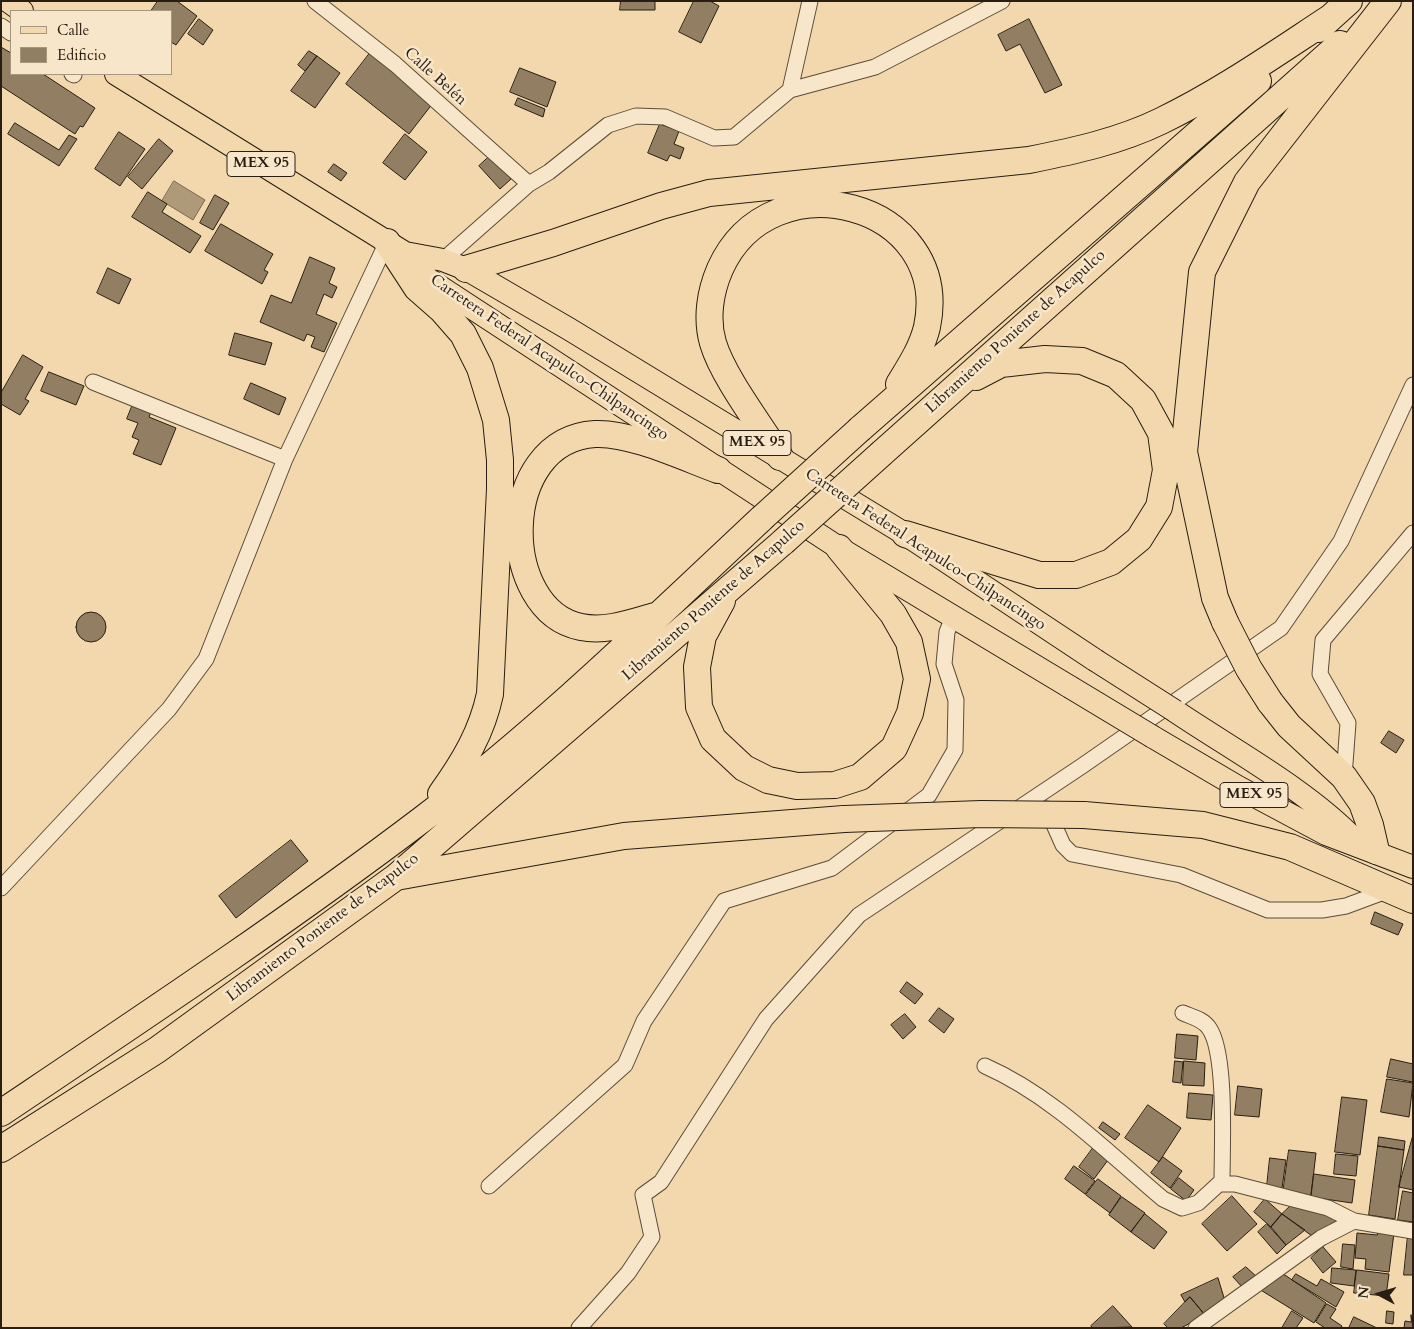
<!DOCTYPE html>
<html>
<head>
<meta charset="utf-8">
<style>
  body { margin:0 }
  #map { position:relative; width:1414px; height:1329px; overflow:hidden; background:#f2d8ac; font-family:Cardo,serif }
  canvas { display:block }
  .frame { position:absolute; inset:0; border:2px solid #291e13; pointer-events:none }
  .legend { position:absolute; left:10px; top:10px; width:162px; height:65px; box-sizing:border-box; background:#f7e6c9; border:1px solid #a59680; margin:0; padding:6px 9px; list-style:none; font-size:15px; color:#291e13 }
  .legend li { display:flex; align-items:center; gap:10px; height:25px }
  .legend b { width:25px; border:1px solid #a59680 }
  .north { position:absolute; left:1354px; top:1269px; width:50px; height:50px; -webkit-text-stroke:4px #f7e6c9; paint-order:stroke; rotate:276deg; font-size:14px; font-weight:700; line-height:20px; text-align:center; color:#291e13 }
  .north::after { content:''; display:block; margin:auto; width:18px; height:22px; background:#291e13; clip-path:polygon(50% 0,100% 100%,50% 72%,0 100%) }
</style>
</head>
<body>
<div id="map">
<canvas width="1414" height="1329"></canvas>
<div class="frame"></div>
<ul class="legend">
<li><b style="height:6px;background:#f2d8ac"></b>Calle</li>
<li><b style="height:14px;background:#927f63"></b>Edificio</li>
</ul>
<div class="north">N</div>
</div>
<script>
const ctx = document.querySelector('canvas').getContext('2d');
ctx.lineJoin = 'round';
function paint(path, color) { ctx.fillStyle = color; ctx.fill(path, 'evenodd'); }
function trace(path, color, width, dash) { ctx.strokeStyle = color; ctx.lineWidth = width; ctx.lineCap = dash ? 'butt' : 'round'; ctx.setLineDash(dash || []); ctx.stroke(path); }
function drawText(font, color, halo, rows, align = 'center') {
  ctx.font = font + ' Cardo,serif'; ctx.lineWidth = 5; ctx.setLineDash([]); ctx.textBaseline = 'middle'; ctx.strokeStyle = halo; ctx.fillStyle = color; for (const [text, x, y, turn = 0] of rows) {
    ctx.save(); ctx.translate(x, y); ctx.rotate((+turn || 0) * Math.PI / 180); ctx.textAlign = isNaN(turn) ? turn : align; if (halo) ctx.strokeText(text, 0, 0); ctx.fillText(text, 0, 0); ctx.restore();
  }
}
const water = new Path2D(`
  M174 181 205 200 193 220 162 201Z`);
const building = new Path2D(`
  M158 1H177L197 16 176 45 171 42V11H151Z
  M621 1H655V10H620Z
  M694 1H710L719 6 701 43 679 32Z
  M199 19 213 30 203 45 188 34Z
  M1029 19 1062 85 1045 93 1020 44 1006 51 998 35Z
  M1 47 11 53V74H43L95 108 83 127 80 126 75 134 1 86Z
  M309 51 317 56 305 71 298 65Z
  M370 53 433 103 409 134 346 84Z
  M317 56 340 73 315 108 291 91Z
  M520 68 556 82 547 107 510 92Z
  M518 98 545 109 543 117 515 105Z
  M15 123 59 150 69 135 77 139 59 166 8 134Z
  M660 124 679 131 674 144 684 148 680 159 670 155 667 161 648 153Z
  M119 132 145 149 120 186 95 169Z
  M405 134 427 152 405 180 383 163Z
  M159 139 173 151 142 189 128 177Z
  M490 156 511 179 500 189 479 166Z
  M334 164 347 173 341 181 328 172Z
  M148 192 167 204 162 212 201 236 190 253 132 217Z
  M215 195 229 203 213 230 200 223Z
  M221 224 273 254 264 270 268 272 262 284 205 251Z
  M310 257 335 268 329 283 337 287 332 298 324 294 316 314 337 323 324 352 311 347 315 337 307 334 304 341 260 322 271 295 291 303Z
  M108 268 131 279 119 304 97 293Z
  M235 333 272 343 265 365 229 355Z
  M23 355 43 367 25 399 29 401 20 415 1 404V393Z
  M49 372 84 386 76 405 41 391Z
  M251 383 286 398 279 415 244 399Z
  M135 399 153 407 149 417 176 428 161 465 133 454 139 440 132 437 138 423 127 419Z
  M76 627a15 15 0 1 1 30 0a15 15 0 1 1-30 0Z
  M1389 731 1404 740 1396 753 1381 743Z
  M291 840 308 861 236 918 219 896Z
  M1375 912 1403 924 1398 935 1371 924Z
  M907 982 923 994 915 1004 900 992Z
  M939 1008 954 1019 944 1033 929 1021Z
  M905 1014 916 1027 903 1039 891 1025Z
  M1177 1034 1198 1036 1196 1060 1175 1058Z
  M1391 1059 1413 1064V1082L1387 1077Z
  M1175 1061 1183 1062 1181 1083 1173 1082Z
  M1184 1061 1205 1063 1204 1086 1183 1085Z
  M1387 1079 1413 1083 1409 1117 1381 1112Z
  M1238 1086 1262 1089 1259 1117 1235 1115Z
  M1189 1093 1213 1095 1211 1120 1187 1118Z
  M1342 1097 1367 1100 1360 1155 1335 1152Z
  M1148 1105 1181 1128 1159 1162 1125 1138Z
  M1103 1122 1120 1134 1115 1140 1099 1128Z
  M1413 1135V1190L1399 1187Z
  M1379 1137 1405 1141 1404 1150 1378 1146Z
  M1378 1146 1404 1150 1395 1219 1369 1215Z
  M1093 1148 1108 1160 1094 1179 1079 1167Z
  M1289 1150 1316 1153 1311 1196 1283 1193Z
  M1336 1154 1358 1156 1356 1176 1334 1174Z
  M1163 1157 1182 1171 1170 1188 1151 1173Z
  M1270 1158 1286 1160 1282 1188 1267 1186Z
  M1074 1166 1095 1181 1085 1194 1065 1179Z
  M1314 1174 1355 1180 1352 1203 1311 1197Z
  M1179 1178 1194 1190 1186 1201 1171 1189Z
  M1098 1179 1121 1196 1110 1213 1086 1195Z
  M1403 1191 1413 1193V1222L1398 1220Z
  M1232 1196 1257 1224 1227 1251 1202 1224Z
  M1122 1197 1145 1213 1131 1232 1109 1215Z
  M1265 1199 1282 1214 1271 1227 1254 1212Z
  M1296 1201 1340 1219 1312 1236 1282 1214Z
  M1145 1214 1167 1232 1154 1249 1131 1232Z
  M1282 1214 1305 1230 1286 1245 1271 1227Z
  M1267 1224 1286 1245 1277 1254 1258 1232Z
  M1378 1232 1394 1233 1389 1272 1365 1269 1366 1259 1355 1258 1357 1233 1377 1235Z
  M1408 1235H1413V1275H1404Z
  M1343 1244 1355 1245 1353 1269 1341 1267Z
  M1323 1247 1336 1262 1323 1273 1311 1258Z
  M1246 1267 1258 1278 1243 1288 1233 1277Z
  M1332 1268 1356 1270 1354 1286 1331 1283Z
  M1357 1270 1389 1274 1386 1296 1354 1293Z
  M1279 1271 1326 1303 1314 1323 1259 1289Z
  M1296 1274 1317 1286 1321 1279 1344 1292 1336 1307 1292 1280Z
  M1218 1278 1225 1301 1205 1315 1190 1297 1185 1302 1181 1295Z
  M1190 1297 1205 1315 1181 1328H1168L1164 1324Z
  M1327 1304 1336 1309 1330 1318 1342 1326 1341 1328H1325L1316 1322Z
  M1113 1306 1132 1327 1093 1328 1091 1326Z
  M1292 1311 1303 1318 1296 1328H1282Z
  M1387 1311 1394 1312 1393 1324 1386 1323Z
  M1411 1315 1413 1328H1404L1405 1321 1411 1322Z
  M1354 1317 1377 1328H1349Z`);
const minor = new Path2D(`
  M315 1 395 64 529 184
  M1 26 11 33
  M72 74 74 75
  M790 90 810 1
  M443 260 529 184 549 172 608 125 636 116 665 117 714 138 734 137 790 90 875 67 1002 1
  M93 382 285 459
  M1344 777 1348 723 1320 674 1323 640 1413 533
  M1047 809 1063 845 1072 854 1181 875 1268 910H1322L1346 906 1389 890
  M1 888 169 709 206 659 285 459 387 242
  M985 1066C1053 1096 1107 1152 1163 1199L1182 1208 1198 1203 1222 1181C1222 1148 1227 1053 1209 1028 1203 1019 1192 1017 1183 1013
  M1222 1181 1224 1184H1235L1328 1208 1354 1221 1413 1231
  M489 1186 625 1065 644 1021 724 901 832 868 929 795 955 750 956 700 944 664 947 632 953 617
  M579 1328 628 1273 652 1237 643 1195 661 1182 766 1019 859 915 1082 766 1281 628 1341 541 1413 385
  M1196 1328 1321 1238 1354 1221`);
const primary = new Path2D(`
  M8 1 22 11
  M116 74 405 253 428 279 839 548 1070 687
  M405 253 443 260 466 269 569 329 905 534 1095 660
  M1175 711C1233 750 1307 790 1355 840
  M1153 737 1238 787 1326 834 1413 867`);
const motorway = new Path2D(`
  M1318 29 1349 1
  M387 242 417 288 442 310 463 334 480 368 496 420 500 460V489L490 694C482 732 464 762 441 794
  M466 269 553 243 661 206 709 193 1029 160C1074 151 1120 141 1161 121 1221 92 1275 54 1330 18
  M860 429 1258 81
  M882 453 1340 44
  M780 457C761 426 723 377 713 343 706 319 710 292 720 269 771 155 953 202 927 327 922 348 910 366 899 384
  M905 534 1039 575H1076L1111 562 1139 539 1159 507 1166 470 1161 433 1143 400 1116 375 1082 361 1045 359 1001 364 976 377
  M722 601 703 636 697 667 699 707 713 739 744 768 768 780 797 786 835 785 860 777 894 748 910 713 917 679 909 642 893 614 839 548
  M655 616C630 623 606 632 581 627 498 611 496 440 595 434 630 432 685 458 718 470
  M1225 622 1215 598 1184 452 1202 272 1247 182 1388 1
  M1270 702 1289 726 1344 777 1362 803 1370 825 1376 851
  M1084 815 1203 825 1290 847 1413 900
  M396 877 624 836 844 819
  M1 1113C144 1017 287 922 424 818 544 727 652 621 762 518
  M1 1149 157 1050 396 877 783 542`);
const primaryBridge = new Path2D(`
  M1095 660 1175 711
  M1070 687 1153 737`);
const motorwayBridge = new Path2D(`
  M762 518 860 429
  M783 542 882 453
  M1225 622 1249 669 1270 702
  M844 819 981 814 1084 815`);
const shields = [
  [261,164,68],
  [757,443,68],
  [1254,795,68]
];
const shieldNames = [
  ["MEX 95",261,164],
  ["MEX 95",757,443],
  ["MEX 95",1254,795]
];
const streetNames = [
  ["Calle Belén",435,77,42],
  ["Libramiento Poniente de Acapulco",1016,332,-42],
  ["Carretera Federal Acapulco-Chilpancingo",549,358,34],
  ["Carretera Federal Acapulco-Chilpancingo",925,550,33],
  ["Libramiento Poniente de Acapulco",714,601,-41],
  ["Libramiento Poniente de Acapulco",323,928,-37]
];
paint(water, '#ae9978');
trace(water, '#796850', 1);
paint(building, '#927f63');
trace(building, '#291e13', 1);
trace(minor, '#5b4c39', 17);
trace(primary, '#291e13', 24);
trace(motorway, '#291e13', 28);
trace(minor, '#f7e6c9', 15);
trace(primary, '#f2d8ac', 22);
trace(motorway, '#f2d8ac', 26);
trace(primaryBridge, '#291e13', 24, []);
trace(motorwayBridge, '#291e13', 28, []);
trace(primaryBridge, '#f2d8ac', 22);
trace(motorwayBridge, '#f2d8ac', 26);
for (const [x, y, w] of shields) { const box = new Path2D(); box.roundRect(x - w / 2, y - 12.5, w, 25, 4); ctx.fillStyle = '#f7e6c9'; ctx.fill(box); trace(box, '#291e13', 1); }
drawText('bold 15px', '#291e13', null, shieldNames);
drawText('16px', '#291e13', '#f7e6c9', streetNames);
</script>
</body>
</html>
